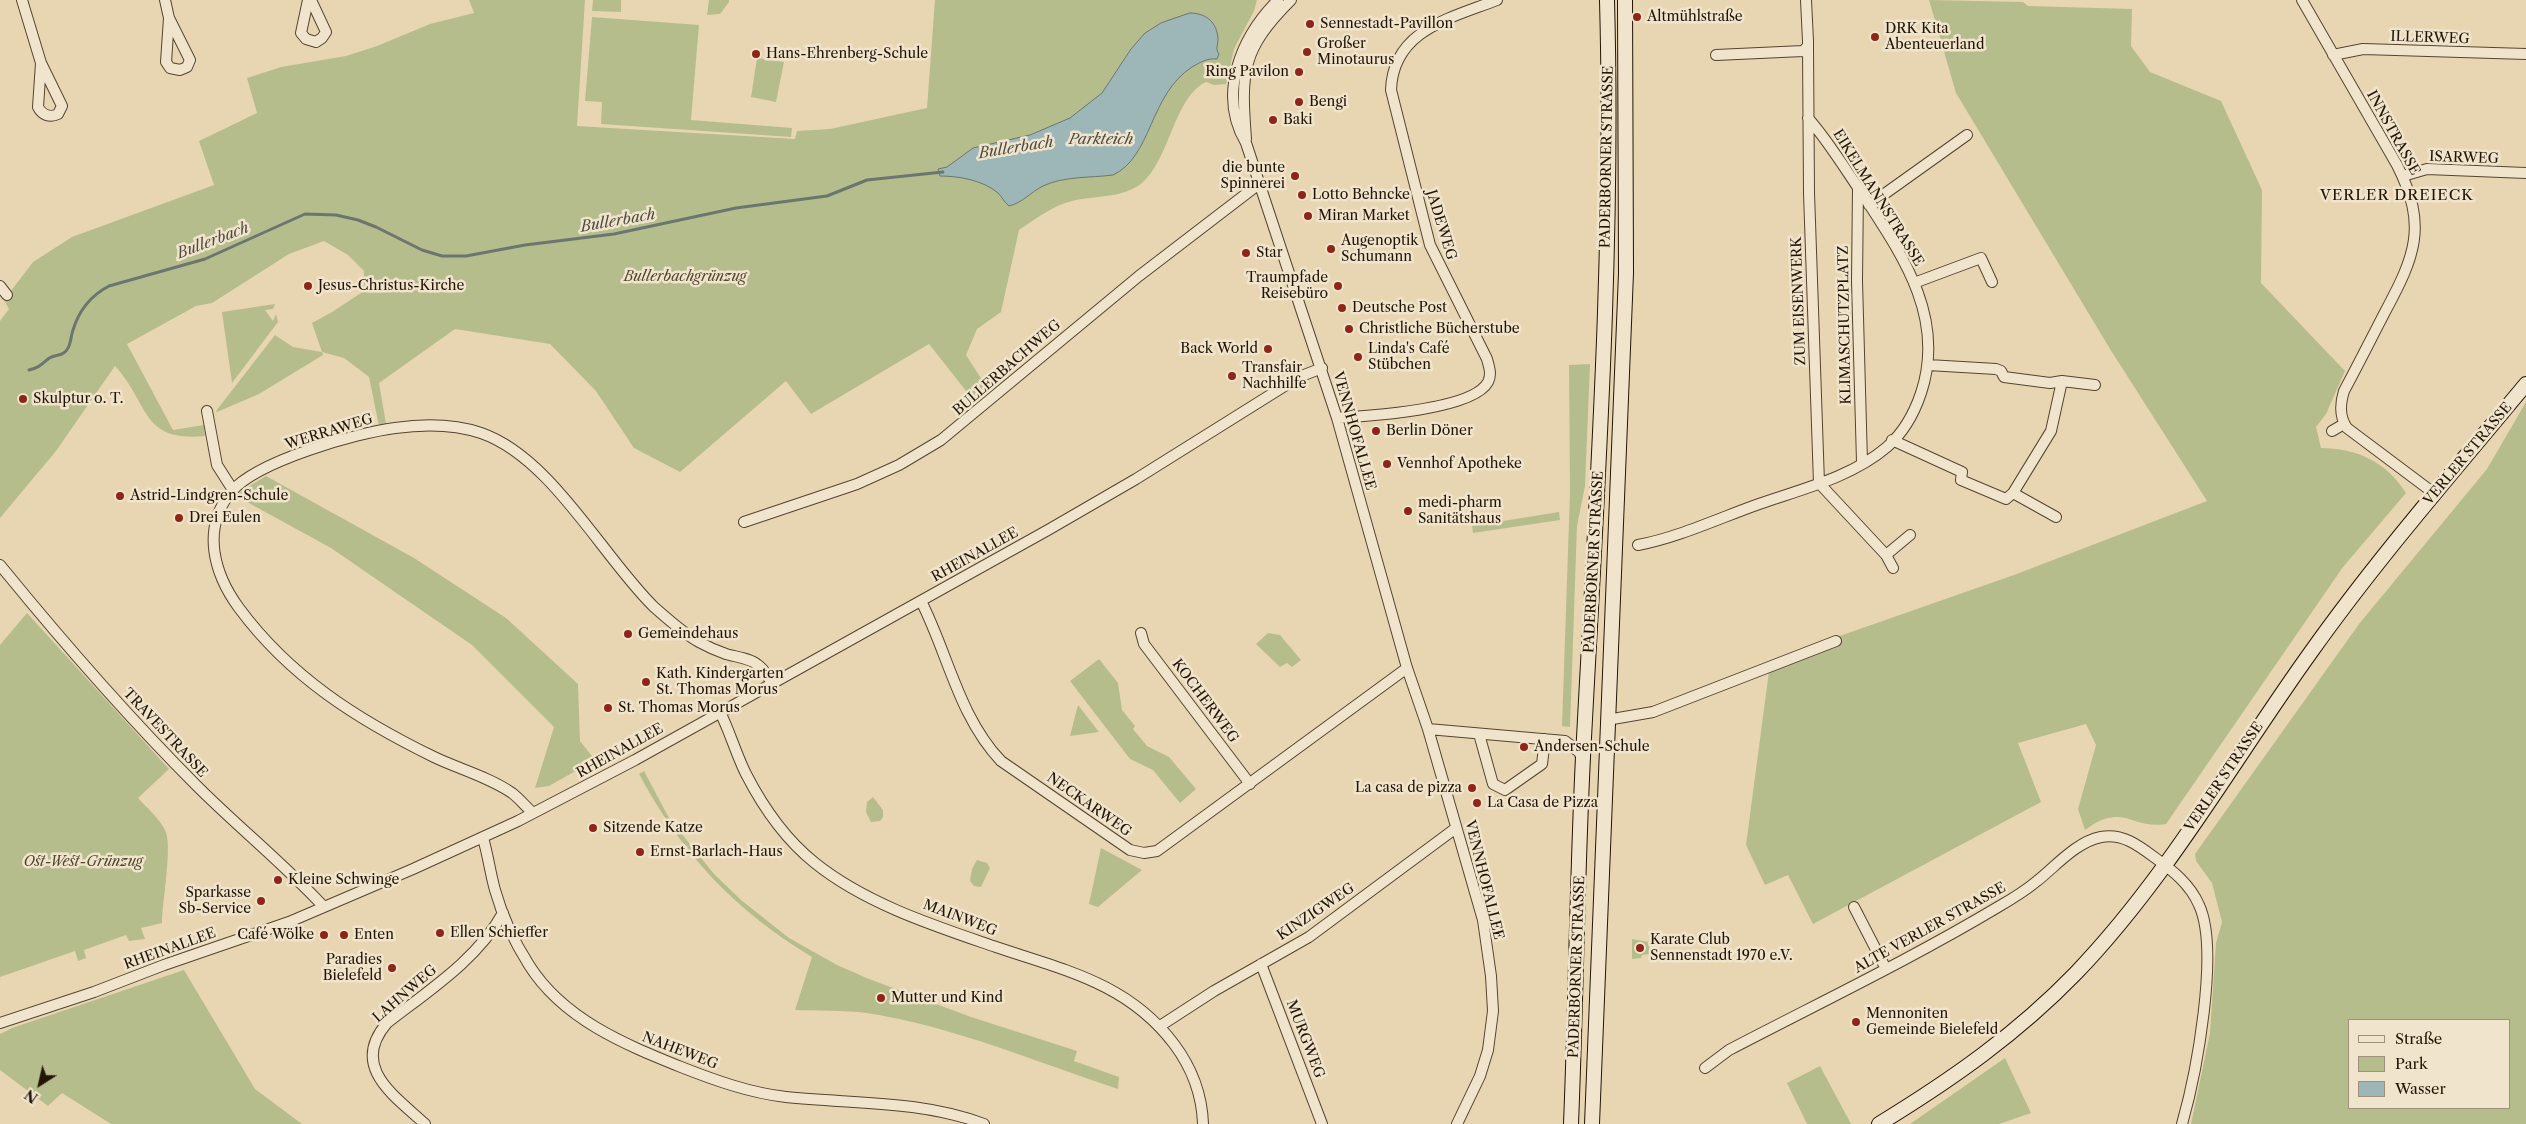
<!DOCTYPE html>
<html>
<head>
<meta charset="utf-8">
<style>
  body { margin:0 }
  #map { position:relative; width:2526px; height:1124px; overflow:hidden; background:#e8d6b2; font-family:"Libre Caslon Text",serif }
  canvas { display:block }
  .legend { position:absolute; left:2348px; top:1019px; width:162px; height:90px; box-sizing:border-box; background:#f0e4cd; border:1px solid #9e917d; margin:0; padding:6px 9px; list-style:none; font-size:15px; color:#231504 }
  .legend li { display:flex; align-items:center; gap:10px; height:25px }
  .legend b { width:25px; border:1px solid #9e917d }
  .north { position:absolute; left:15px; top:1059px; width:50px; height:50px; -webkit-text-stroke:4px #f0e4cd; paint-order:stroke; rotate:215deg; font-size:14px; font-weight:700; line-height:20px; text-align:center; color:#231504 }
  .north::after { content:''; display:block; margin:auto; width:18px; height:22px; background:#231504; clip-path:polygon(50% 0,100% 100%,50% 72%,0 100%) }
</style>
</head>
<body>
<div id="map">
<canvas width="2526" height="1124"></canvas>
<ul class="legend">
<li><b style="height:6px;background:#f0e4cd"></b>Straße</li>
<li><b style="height:14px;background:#b6bd8c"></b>Park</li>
<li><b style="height:14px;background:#9db6b8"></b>Wasser</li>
</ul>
<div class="north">N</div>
</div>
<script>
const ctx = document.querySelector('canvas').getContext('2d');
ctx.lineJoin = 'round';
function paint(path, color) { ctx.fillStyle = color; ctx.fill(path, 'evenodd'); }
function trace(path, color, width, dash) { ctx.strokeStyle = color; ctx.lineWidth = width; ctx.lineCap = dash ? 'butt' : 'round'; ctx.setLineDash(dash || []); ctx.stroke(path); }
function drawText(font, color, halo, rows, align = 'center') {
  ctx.font = font + ' "Libre Caslon Text",serif'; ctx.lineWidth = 5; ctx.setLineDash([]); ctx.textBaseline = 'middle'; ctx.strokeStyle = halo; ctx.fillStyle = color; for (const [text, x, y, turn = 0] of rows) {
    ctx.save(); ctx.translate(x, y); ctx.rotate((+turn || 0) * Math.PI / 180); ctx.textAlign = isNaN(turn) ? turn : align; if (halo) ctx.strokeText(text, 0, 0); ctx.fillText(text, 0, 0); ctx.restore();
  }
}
const green = new Path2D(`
  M469 0H585L577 126 795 139 797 131 830 129 927 108 935 0H1257L1254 11 1234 49 1226 84 1214 85 1206 82C1174 97 1170 159 1142 183 1122 199 1095 195 1072 201 1052 206 1036 219 1019 230L1001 312 977 329 966 355 988 389 974 401 929 344 811 414 786 381 680 472 634 448 596 391 550 344 455 329 379 383 386 424 379 426 369 377 344 358 322 352 323 355 259 394 217 412 216 411 275 335 293 347 322 352 312 323 332 312 364 291V271L348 255 324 241 289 254 212 303 196 306 127 344 173 430 204 425 205 436C140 442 150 404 115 366L56 451 0 518V321L9 309 4 300 33 262 72 237 214 185 199 141 257 113 247 78 281 67 346 56 377 46 430 24 474 13Z
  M593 0H621V12L592 11Z
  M709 0H729V2L720 14 707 15Z
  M1929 0 2023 2 2028 6 2132 9 2131 46 2150 72 2221 101 2262 190 2261 283 2345 371 2326 414 2316 427 2321 448C2356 448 2387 462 2406 493L2343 567 2166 824C2132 830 2123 801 2085 830L2078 809 2096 745 2086 724 2018 743 2041 802 1813 924 1788 875 1765 885 1746 845 1769 671 1811 646 2014 575 2207 501 2110 349 1956 93Z
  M592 17 699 25 691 120 792 128 791 137 601 124 602 102 585 101Z
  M757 58 784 62 776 102 751 97Z
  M275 304 273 309 265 310 273 321 276 314 278 322 232 383 222 312Z
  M1590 364 1585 486 1577 526 1570 727 1562 726 1570 492 1569 365Z
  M2526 402V1124H2191L2210 1033 2216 943 2222 922 2212 883 2196 861 2195 854 2359 624 2487 469ZM2350 1020H2510V1108H2350Z
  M266 476 414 558 506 618 578 684 580 741 595 760 549 786 535 788 554 727 472 645 331 548 236 496 243 490Z
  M1559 512 1560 520 1473 533 1472 526Z
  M27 613 169 769 138 798C147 808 159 818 165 830 173 845 162 902 162 923L141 928 145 939 129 941 126 935 84 950 86 958 78 961 75 951 0 977V645Z
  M1268 633 1280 635 1301 660 1292 667 1287 663 1280 667 1256 644Z
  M1099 659 1118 683 1122 710 1135 726 1133 729 1147 746 1169 757 1196 789 1180 803 1153 770 1130 759 1070 681Z
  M1078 705 1099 732 1070 736Z
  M644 771 669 818 714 874 741 900 789 938 837 965 869 979 971 1017 1077 1051 1074 1061 1119 1077 1118 1089C1036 1062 952 1026 867 1013 843 1010 818 1011 795 1010L812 957C734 910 682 854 639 774Z
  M873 797 883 810V817L880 821 871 822 866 812 867 802Z
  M1101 848 1142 870 1098 907 1089 904Z
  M977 860 987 863 990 868 981 887 974 886 970 881 972 869Z
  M1632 939 1649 942V954L1642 955 1641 958 1632 959Z
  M184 970 255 1089 302 1124H111L62 1093 48 1106 0 1070V1034L12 1028Z
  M2005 1058 2031 1113 1999 1124H1910Z
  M1820 1066 1851 1124H1807L1787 1083Z`);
const water = new Path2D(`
  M1190 13C1206 13 1217 22 1218 39 1218 45 1215 49 1219 54L1217 59C1207 58 1201 62 1192 67 1149 95 1152 157 1113 175 1090 178 1064 176 1043 186 1031 192 1022 203 1009 206 1004 202 1002 197 998 193 983 180 958 176 940 176L938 169 947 167 973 148 1030 135 1070 118 1102 93 1131 49 1145 33 1161 23Z`);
const stream = new Path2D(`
  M29 370C38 368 41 365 48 359 54 354 64 357 68 348 71 343 71 335 73 330 79 310 92 295 109 286L205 259 305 214 336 215 358 220 376 227 422 250 442 256H466L525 245 614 234 736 208 827 196 867 180 943 172`);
const minor = new Path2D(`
  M22 0 41 63 62 106 58 114C50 118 42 115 38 107L41 63
  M165 0 169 18 166 62 170 68 180 70 187 67 190 60 169 18
  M308 0 301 33 306 39 316 42 322 38 326 32 311 0
  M1278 0C1241 37 1217 94 1246 143L1337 418 1407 668 1428 729 1483 920 1491 976 1493 1011 1488 1050 1480 1076 1457 1124
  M2302 0 2397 165C2428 226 2415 256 2385 312 2371 339 2358 365 2344 391 2340 404 2339 416 2347 428L2435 494
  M1808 46 1809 193 1819 483 1886 555 1893 568
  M1716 55 1803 51 1808 46V41L1806 0
  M2333 55 2363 49 2526 54
  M1246 139C1241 72 1241 50 1291 0
  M2403 176 2427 169 2526 173
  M1858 188 1857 281 1862 462
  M1869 205 1967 135
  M1914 283 1981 258 1992 282
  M0 286 7 295
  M1928 365 1996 369 2001 371 2004 377 2050 383 2062 381 2051 431 2013 493 2056 517
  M2062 381 2095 385
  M207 411 217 465 233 490
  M1337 418C1368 416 1473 410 1488 382 1492 374 1489 367 1487 359L1430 245 1391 90C1393 30 1451 18 1497 0
  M2332 431 2344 424
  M1892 440 1962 472 1961 480 2006 499 2013 493
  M744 522 857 484 899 465 941 440 1139 276 1259 184
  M1638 545C1677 538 1722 517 1759 504 1802 489 1852 477 1887 447 1903 433 1914 414 1921 393 1946 318 1903 256 1863 195 1845 169 1829 142 1808 118
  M1886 555 1910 535
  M0 565C62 641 127 716 197 786 238 827 284 864 323 906
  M921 601C948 654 959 717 1001 761L1130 850 1144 853 1157 851 1407 668
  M1141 633 1144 644 1250 784
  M720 712C730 732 736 754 746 774 763 807 786 840 815 863 866 904 935 926 996 947 1064 970 1128 983 1174 1044 1192 1068 1202 1094 1203 1124
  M1607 720 1653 712 1836 641
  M1428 729 1565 741 1579 752 1583 760
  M1479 734 1493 784 1505 790 1542 764 1545 739
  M533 813C526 807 520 799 512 793 489 777 459 769 434 757 358 720 290 677 239 608 214 574 201 529 231 492 257 461 356 433 395 428 423 424 454 424 481 433 551 457 602 556 654 607 668 619 683 633 699 642 708 647 717 651 726 654 736 657 750 658 758 665 764 669 768 677 772 683
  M483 838C488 855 490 872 495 890 502 915 515 943 529 965 563 1019 624 1044 681 1067 714 1080 750 1093 786 1097 852 1104 921 1100 984 1124
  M1854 907 1886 969
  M1261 964 1322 1124
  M0 1023 94 992 164 965 289 922 413 869 518 821 635 760 1048 530 1136 479 1299 377 1322 368
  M1160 1026 1214 991 1309 937 1456 828
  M1705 1068 1729 1050C1819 1003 1911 959 1998 907 2012 899 2025 891 2037 881 2056 866 2076 842 2101 837 2122 833 2138 845 2154 857 2172 870 2190 884 2199 905 2220 950 2196 1075 2182 1124
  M425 1124C395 1096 349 1067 387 1023 428 991 477 960 503 913`);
const secondary = new Path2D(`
  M1571 1124C1576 1002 1577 879 1583 757 1596 505 1614 252 1607 0
  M1592 1124 1626 273 1625 0
  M1879 1124C1951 1080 2017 1034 2076 973 2168 877 2234 759 2311 652 2377 559 2453 472 2526 384`);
const markers = [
  [1637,17,5,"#8f2418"],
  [1310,24,5,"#8f2418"],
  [1875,37,5,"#8f2418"],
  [1307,52,5,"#8f2418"],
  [756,54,5,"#8f2418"],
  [1299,72,5,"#8f2418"],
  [1299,102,5,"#8f2418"],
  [1273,120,5,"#8f2418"],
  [1295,176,5,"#8f2418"],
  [1302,195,5,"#8f2418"],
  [1308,216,5,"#8f2418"],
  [1331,249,5,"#8f2418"],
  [1246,253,5,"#8f2418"],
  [308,286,5,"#8f2418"],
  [1338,286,5,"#8f2418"],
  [1342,308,5,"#8f2418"],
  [1349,329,5,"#8f2418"],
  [1268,349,5,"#8f2418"],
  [1358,357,5,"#8f2418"],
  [1232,376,5,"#8f2418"],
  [23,399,5,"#8f2418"],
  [1376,431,5,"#8f2418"],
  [1387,464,5,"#8f2418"],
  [120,496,5,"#8f2418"],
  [1408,511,5,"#8f2418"],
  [179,518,5,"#8f2418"],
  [628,634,5,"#8f2418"],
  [646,682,5,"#8f2418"],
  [608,708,5,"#8f2418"],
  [1524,747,5,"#8f2418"],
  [1472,788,5,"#8f2418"],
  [1477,803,5,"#8f2418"],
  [593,828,5,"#8f2418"],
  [640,852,5,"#8f2418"],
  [278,880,5,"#8f2418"],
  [261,901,5,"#8f2418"],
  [440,933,5,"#8f2418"],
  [324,935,5,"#8f2418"],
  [344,935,5,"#8f2418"],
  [1640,948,5,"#8f2418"],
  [392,968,5,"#8f2418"],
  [881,998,5,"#8f2418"],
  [1856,1022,5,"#8f2418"]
];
const poiNames = [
  ["Altmühlstraße",1647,17],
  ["Sennestadt-Pavillon",1320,24],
  ["DRK Kita",1885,29],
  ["Abenteuerland",1885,45],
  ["Großer",1317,44],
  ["Minotaurus",1317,60],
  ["Hans-Ehrenberg-Schule",766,54],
  ["Ring Pavilon",1289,72,"right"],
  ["Bengi",1309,102],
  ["Baki",1283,120],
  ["die bunte",1285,168,"right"],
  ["Spinnerei",1285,184,"right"],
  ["Lotto Behncke",1312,195],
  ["Miran Market",1318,216],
  ["Augenoptik",1341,241],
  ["Schumann",1341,257],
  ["Star",1256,253],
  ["Traumpfade",1328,278,"right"],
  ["Reisebüro",1328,294,"right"],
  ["Jesus-Christus-Kirche",318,286],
  ["Deutsche Post",1352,308],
  ["Christliche Bücherstube",1359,329],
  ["Back World",1258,349,"right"],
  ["Linda's Café",1368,349],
  ["Stübchen",1368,365],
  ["Transfair",1242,368],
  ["Nachhilfe",1242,384],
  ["Skulptur o. T.",33,399],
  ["Berlin Döner",1386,431],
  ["Vennhof Apotheke",1397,464],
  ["Astrid-Lindgren-Schule",130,496],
  ["medi-pharm",1418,503],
  ["Sanitätshaus",1418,519],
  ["Drei Eulen",189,518],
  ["Gemeindehaus",638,634],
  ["Kath. Kindergarten",656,674],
  ["St. Thomas Morus",656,690],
  ["St. Thomas Morus",618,708],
  ["Andersen-Schule",1534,747],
  ["La casa de pizza",1462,788,"right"],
  ["La Casa de Pizza",1487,803],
  ["Sitzende Katze",603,828],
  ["Ernst-Barlach-Haus",650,852],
  ["Kleine Schwinge",288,880],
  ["Sparkasse",251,893,"right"],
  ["Sb-Service",251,909,"right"],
  ["Ellen Schieffer",450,933],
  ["Café Wölke",314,935,"right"],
  ["Enten",354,935],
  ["Karate Club",1650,940],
  ["Sennenstadt 1970 e.V.",1650,956],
  ["Paradies",382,960,"right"],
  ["Bielefeld",382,976,"right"],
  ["Mutter und Kind",891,998],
  ["Mennoniten",1866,1014],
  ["Gemeinde Bielefeld",1866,1030]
];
const streetNames = [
  ["ILLERWEG",2430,38,2],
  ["INNSTRASSE",2393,133,61],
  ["PADERBORNER STRASSE",1607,157,-89],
  ["ISARWEG",2464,158,2],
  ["EIKELMANNSTRASSE",1878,198,58],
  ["JADEWEG",1441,225,73],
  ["ZUM EISENWERK",1799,301,-92],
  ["KLIMASCHUTZPLATZ",1845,325,-91],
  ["BULLERBACHWEG",1007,368,-41],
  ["VENNHOFALLEE",1354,431,74],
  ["WERRAWEG",329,432,-17],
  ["VERLER STRASSE",2468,454,-50],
  ["RHEINALLEE",975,555,-29],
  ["PADERBORNER STRASSE",1594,562,-87],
  ["KOCHERWEG",1205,701,53],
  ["TRAVESTRASSE",165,733,47],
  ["RHEINALLEE",620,751,-29],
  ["VERLER STRASSE",2224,777,-56],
  ["NECKARWEG",1089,805,35],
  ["VENNHOFALLEE",1484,880,76],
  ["KINZIGWEG",1316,912,-34],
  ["MAINWEG",960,918,21],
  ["ALTE VERLER STRASSE",1930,928,-29],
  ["RHEINALLEE",170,949,-20],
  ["PADERBORNER STRASSE",1577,967,-88],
  ["LAHNWEG",405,994,-41],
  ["MURGWEG",1305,1039,69],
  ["NAHEWEG",680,1051,21]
];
const parkNames = [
  ["Bullerbachgrünzug",685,277],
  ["Ost-West-Grünzug",83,862]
];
const waterNames = [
  ["Parkteich",1101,140],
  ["Bullerbach",1016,148,-9],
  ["Bullerbach",618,221,-10],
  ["Bullerbach",213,241,-21]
];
const neighbourhoodNames = [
  ["VERLER DREIECK",2397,196]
];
paint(green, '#b6bd8c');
paint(water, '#9db6b8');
trace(water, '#6c7670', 1);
trace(stream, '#6c7670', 3);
trace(minor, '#544530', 12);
trace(secondary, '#231504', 16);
trace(minor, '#f0e4cd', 10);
trace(secondary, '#f0e4cd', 14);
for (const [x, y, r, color] of markers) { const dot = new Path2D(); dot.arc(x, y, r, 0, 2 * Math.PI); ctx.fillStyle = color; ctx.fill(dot); trace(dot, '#f0e4cd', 2); }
drawText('14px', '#231504', '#f0e4cd', poiNames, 'left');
drawText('14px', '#231504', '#f0e4cd', streetNames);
drawText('italic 14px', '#4f472d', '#f0e4cd', parkNames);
drawText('italic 15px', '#4e4d43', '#f0e4cd', waterNames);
ctx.letterSpacing = '1px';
drawText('15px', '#231504', '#f0e4cd', neighbourhoodNames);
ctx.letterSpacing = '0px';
</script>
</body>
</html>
